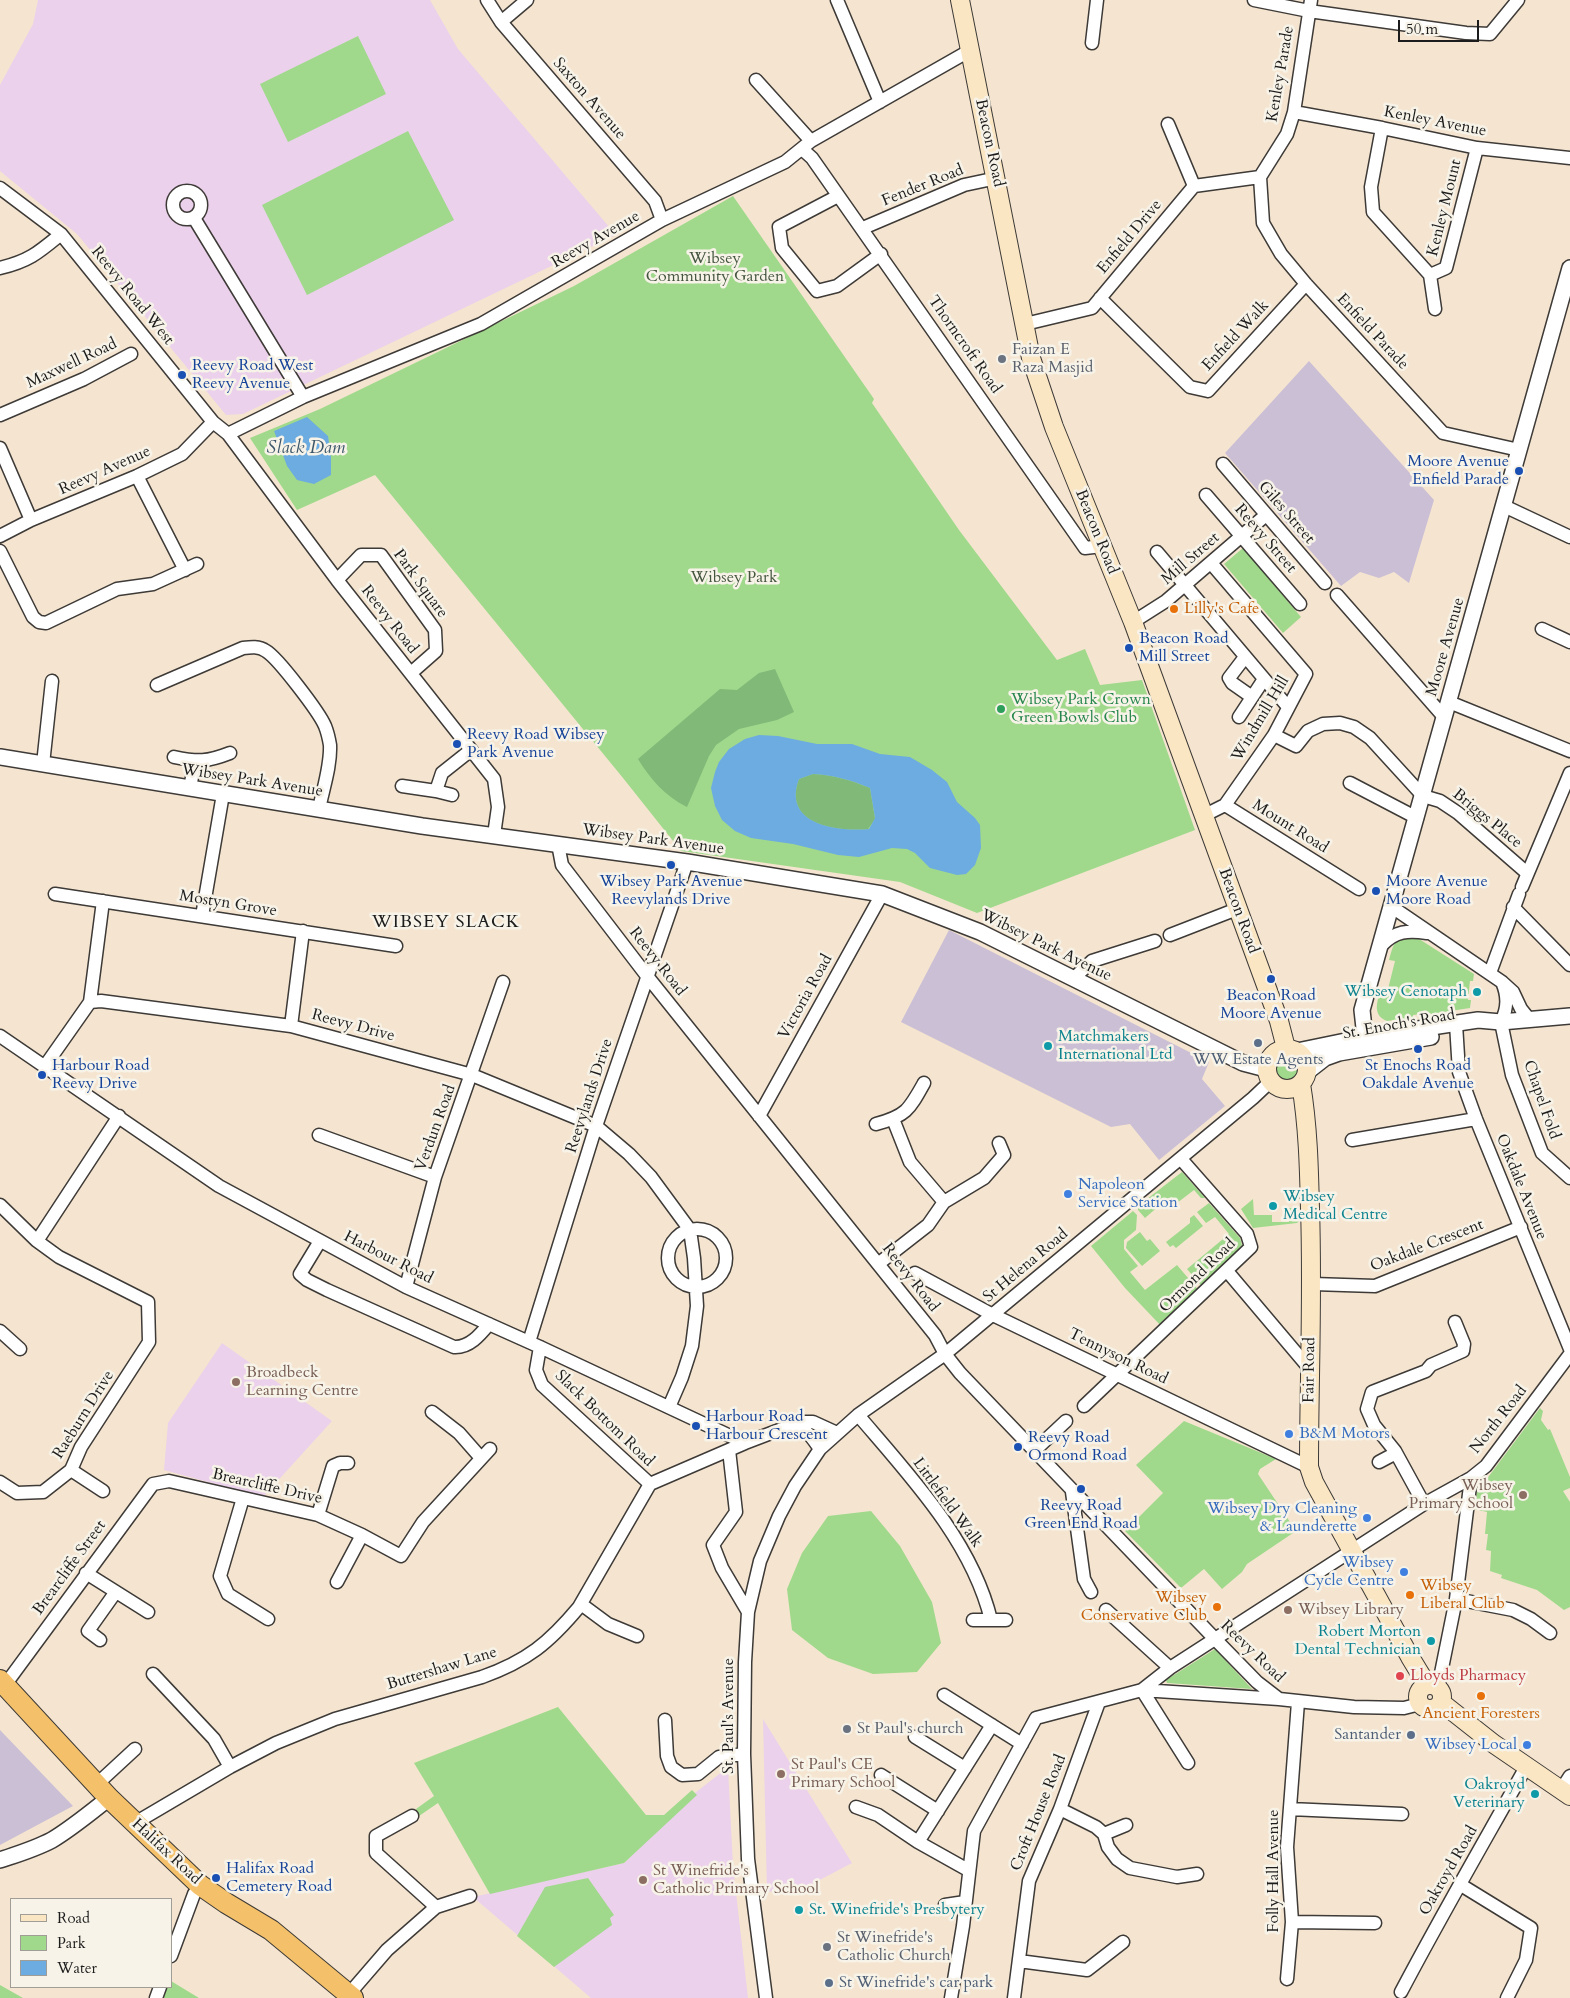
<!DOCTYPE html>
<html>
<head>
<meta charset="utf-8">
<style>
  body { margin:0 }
  #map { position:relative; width:1570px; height:1998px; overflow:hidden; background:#f5e5d0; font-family:Cardo,serif }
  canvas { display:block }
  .legend { position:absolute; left:10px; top:1898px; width:162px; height:90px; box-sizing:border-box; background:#f7f3e8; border:1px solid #9f9d96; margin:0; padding:6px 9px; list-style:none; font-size:15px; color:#1c1c1c }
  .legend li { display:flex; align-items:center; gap:10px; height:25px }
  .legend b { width:25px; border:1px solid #9f9d96 }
  .scale { position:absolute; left:1398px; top:20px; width:81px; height:22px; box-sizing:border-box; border:2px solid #1c1c1c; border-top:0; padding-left:6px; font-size:15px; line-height:18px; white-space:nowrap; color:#1c1c1c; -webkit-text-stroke:4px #f7f3e8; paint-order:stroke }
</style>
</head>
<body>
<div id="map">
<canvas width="1570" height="1998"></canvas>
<ul class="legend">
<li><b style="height:6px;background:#fbe6c3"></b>Road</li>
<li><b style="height:14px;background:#a0d98c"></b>Park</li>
<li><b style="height:14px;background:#6cace0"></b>Water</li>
</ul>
<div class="scale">50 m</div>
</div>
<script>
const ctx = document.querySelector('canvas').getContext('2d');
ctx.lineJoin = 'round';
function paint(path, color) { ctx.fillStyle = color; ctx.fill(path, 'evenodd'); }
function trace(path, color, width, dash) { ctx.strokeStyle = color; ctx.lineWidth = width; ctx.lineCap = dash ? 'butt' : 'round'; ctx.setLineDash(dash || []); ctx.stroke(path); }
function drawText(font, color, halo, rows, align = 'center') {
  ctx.font = font + ' Cardo,serif'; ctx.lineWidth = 5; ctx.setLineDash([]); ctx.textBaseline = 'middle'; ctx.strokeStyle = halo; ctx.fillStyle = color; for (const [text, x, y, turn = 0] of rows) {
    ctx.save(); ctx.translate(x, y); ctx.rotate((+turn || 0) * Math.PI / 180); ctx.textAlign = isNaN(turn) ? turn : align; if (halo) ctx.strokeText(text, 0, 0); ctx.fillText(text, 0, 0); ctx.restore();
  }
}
const built = new Path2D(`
  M38 0H430L458 49 616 235 243 414 226 415 77 234 0 171V85L33 24Z
  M222 1343 332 1421 263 1497 164 1470 168 1423Z
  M763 1719 852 1863 810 1885 767 1892Z
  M728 1767 733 1866 748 1998H591L473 1897 624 1863 695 1793Z`);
const industrial = new Path2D(`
  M1309 361 1434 500 1409 583 1394 572 1379 578 1360 572 1341 586 1225 453Z
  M949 930 1209 1062 1202 1079 1225 1106 1159 1160 1130 1124 1111 1127 901 1022Z
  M0 1730 73 1806 0 1845Z`);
const green = new Path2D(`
  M358 36 386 94 288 142 260 84Z
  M408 131 454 220 307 295 262 205Z
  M733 196 874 399 872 403 959 530 1057 660 1085 649 1100 685 1142 680 1195 830 977 913 900 882 681 851 623 778 375 475 297 510 250 438 320 409 574 286Z
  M1243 548 1301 617 1283 633 1224 564Z
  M1416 937 1474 974 1473 981H1470L1468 1000H1471L1470 1008 1431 1014 1430 1013 1413 1015V1018L1387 1021C1371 1015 1378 1000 1381 988L1388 989 1395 961 1389 960C1395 939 1394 939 1416 937Z
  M1283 1054 1298 1055 1304 1065 1303 1073 1292 1082H1280C1268 1074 1271 1061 1283 1054Z
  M1182 1172 1205 1198H1201L1194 1190 1177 1203 1171 1198H1168L1145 1218 1138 1210V1206Z
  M1253 1199 1254 1215H1272V1222H1289V1208H1298L1300 1220 1297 1223 1253 1228 1241 1209Z
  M1209 1203 1240 1238 1242 1245 1204 1289 1187 1269 1229 1234 1215 1217 1206 1223 1197 1212Z
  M1133 1211 1137 1215 1136 1230 1124 1240V1249L1138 1266 1130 1272 1145 1290 1177 1265 1200 1292 1163 1328 1125 1288 1091 1246Z
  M1194 1215 1203 1226 1176 1248 1173 1245 1170 1247 1166 1242 1190 1223V1218Z
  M1140 1232 1147 1241 1150 1239 1160 1251 1142 1266 1126 1248 1127 1242Z
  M1540 1408 1543 1411 1541 1420 1548 1430 1550 1429 1570 1477V1488L1563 1491 1570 1502V1607L1564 1610 1537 1590 1501 1578 1502 1575 1490 1571 1491 1551 1486 1550 1488 1534H1485L1487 1512 1474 1509 1477 1492Z
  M1184 1421 1276 1459 1260 1469 1258 1474 1296 1531 1247 1564 1242 1572 1222 1589 1204 1569 1181 1588 1125 1531 1163 1493 1136 1465Z
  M871 1511 900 1546 932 1602 941 1643 917 1672 873 1674 828 1658 792 1630 787 1589 802 1553 828 1516Z
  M1215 1649 1252 1689 1167 1683 1166 1680Z
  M558 1707 646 1815H664L692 1790 697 1795 624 1863 490 1894 438 1803 419 1816 416 1809 434 1796 414 1763Z
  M588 1878 614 1915 610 1918 612 1925 554 1967 517 1936 545 1887Z
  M171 1981 199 1998H163L167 1987H171Z
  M0 1985 23 1998H0Z`);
const forest = new Path2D(`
  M775 669 794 712 777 720 739 729 716 745 709 756 687 807C665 796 651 780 638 759L720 689 737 690 759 673Z
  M813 774C833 775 850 780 870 788L875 819 868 829C836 832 782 824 799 779Z`);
const water = new Path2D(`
  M307 417 328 436 331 457V475L314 484 297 480 287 466 274 431Z
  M759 735 778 736 817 744H852L880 754 910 757 932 770 947 782 957 802 975 818 980 825 981 848 975 865 966 874 957 875 930 868 915 853 907 849 892 848 859 857 838 855 793 844 751 838 735 831 722 820 715 806 711 788 715 772 719 762 729 749 745 739ZM813 774C833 775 851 780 870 788L875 818 869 829C836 832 782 824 799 779Z`);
const minor = new Path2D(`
  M487 0 501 22 655 201 662 220
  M837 0 880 102
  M1254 0 1309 11 1466 33 1490 34 1518 0
  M501 22 527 0
  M1092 43 1097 0
  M756 80 811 141
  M1294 112 1382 128 1477 148 1570 158
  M1168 124 1194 186
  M1382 128 1371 187 1373 212 1430 275 1446 268 1477 148
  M802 149 812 158 1085 548 1102 546
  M1260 177 1263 223 1281 254 1306 284 1443 433 1519 450
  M1260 177 1287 134 1294 112 1311 0
  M0 188 61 234 213 422 228 434 337 580 494 779 498 807 494 835
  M173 205a14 14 0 1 1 28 0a14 14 0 1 1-28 0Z
  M838 196 779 227 782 248 817 291 837 286 881 254
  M194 218 303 397
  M863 228 964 185 997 178
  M0 268C29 261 38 253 61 234
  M1430 275 1435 309
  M1100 298 1190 387 1208 391 1306 284
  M1025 324 1092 308 1194 186 1260 177
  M0 415 84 379 131 354
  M228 434 303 397 481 324 662 220 785 162 811 141 969 51
  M0 448 31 520
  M1223 464 1325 583
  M137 476 185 570
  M1206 495 1300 604
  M1504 506 1570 537
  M0 536 31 520 137 476 182 454 213 422
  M0 551 33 617 39 622 46 623 117 589 153 584 197 564
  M1157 552 1288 707
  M1211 563 1306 674 1274 735 1225 805
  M337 580 361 555H381L435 630 436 651 411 673
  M1337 595 1444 717
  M1133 622 1166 601 1266 515
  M1542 629 1570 642
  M1245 657 1229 678 1232 683 1252 697
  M157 685 243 648C251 647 259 646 266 651 278 658 319 712 325 726 327 731 329 739 330 745 331 766 323 789 319 809
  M1449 702 1570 751
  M1239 717 1264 679
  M1274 735 1296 746 1308 731 1323 724 1340 723 1354 727 1370 738 1423 796 1440 801 1458 813 1527 873
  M174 757C198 762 207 762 230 753
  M43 764 52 681
  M1350 783 1417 818
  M402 786 436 791 442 773 471 750
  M190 788 195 761
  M436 791 452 795
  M1203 816 1225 805 1359 889
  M558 844 562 865 647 976 935 1335 945 1354 960 1373 1215 1639 1257 1682 1279 1699
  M1522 887 1570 773
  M55 894 396 946
  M1392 907 1502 982 1513 992 1521 1009 1529 1019
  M1513 907 1570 965
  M202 916 223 794
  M1170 935 1237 909
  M1382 945C1395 931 1408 930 1427 933
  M1490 973 1519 894
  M1073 979 1092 961 1155 941
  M1502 982C1508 996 1508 1008 1501 1022L1512 1075 1542 1153 1570 1178
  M90 1002 101 1001 291 1026 472 1075 596 1126 629 1154 651 1177 690 1230 694 1258 697 1306 692 1346 682 1377 669 1407
  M1456 1024 1459 1072 1476 1119 1570 1349
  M291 1026 303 931
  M0 1036 219 1186 406 1287 540 1347 745 1443 800 1422H813L837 1433
  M45 1066 90 1002 103 901
  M759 1116 882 894
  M893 1119 910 1162 944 1202
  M876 1124C906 1116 909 1110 924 1083
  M319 1135 435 1177
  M1352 1140 1476 1119
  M0 1205 37 1241 59 1257 148 1302 149 1342 81 1447 71 1470 43 1492 17 1493 0 1482
  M668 1258a29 29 0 1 1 58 0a29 29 0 1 1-58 0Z
  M37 1241 119 1116
  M320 1241 300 1274 307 1280 327 1290 454 1347C469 1348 480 1335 489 1324
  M878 1264 928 1225 944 1202 984 1178 1004 1155 999 1143
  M1227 1271 1309 1368
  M915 1273 993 1315 1309 1467
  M1313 1284 1375 1286 1521 1227
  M406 1287 435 1177 503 982
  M0 1331 20 1349
  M529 1342 596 1126 687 862
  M540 1347 536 1370 542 1385 650 1484
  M1084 1406 1251 1247 1247 1234 1181 1159
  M432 1412 459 1433 481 1458
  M858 1415C910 1476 972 1541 991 1620
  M790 1426C808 1429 810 1435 820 1449
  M729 1450 736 1512 713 1545 722 1568 748 1612
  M1034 1451 1066 1421
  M1379 1462 1396 1453
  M71 1470 103 1491
  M1072 1492 1084 1579 1091 1592
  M243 1498 220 1576 228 1594 268 1619
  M1424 1504 1395 1451 1374 1425 1367 1409 1372 1392 1426 1371 1431 1365 1463 1351 1464 1344 1455 1322
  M318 1515 333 1466 340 1463H348
  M86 1573 148 1612
  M337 1582 362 1535
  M1456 1599 1513 1610 1531 1619 1550 1633
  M581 1604 608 1624 637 1636
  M1106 1610 1170 1668
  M973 1620H1006
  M100 1640 88 1631 115 1593
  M153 1674 214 1739 230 1767
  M5 1685 153 1484 169 1481 318 1515 362 1535 401 1556 423 1522 490 1449
  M1438 1688 1456 1599 1471 1478
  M944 1695 1022 1744
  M665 1720 667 1756 671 1767 682 1775 698 1774 719 1757 744 1754
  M915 1737 965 1768
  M1188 1763 1142 1690 1170 1668 1424 1504 1471 1478 1486 1466 1570 1354
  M881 1775 938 1811
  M96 1785 135 1749
  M1561 1790 1570 1776
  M856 1807 878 1815 918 1842 968 1870
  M1060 1809 1096 1827 1104 1834 1108 1847 1117 1859 1130 1868 1177 1877 1197 1874
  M1290 1809 1402 1814
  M412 1816 376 1836V1853L436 1907
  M135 1823 230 1767 276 1743 335 1719 482 1677C527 1661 549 1643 579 1607L650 1484 745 1443
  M1104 1834 1126 1825
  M918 1842 992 1725
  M1461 1885 1531 1928 1526 1960 1507 1998
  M945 1905 965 1902
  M1292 1922 1375 1923
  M171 1956 194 1894 200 1885
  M1019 1961 1087 1970 1123 1942
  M1287 1979 1292 1922 1287 1847 1298 1702
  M1401 1992C1441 1916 1484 1842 1526 1767
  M349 1994 387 1950 436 1907 470 1896
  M156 1998 160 1987
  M766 1998 748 1859 744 1754 745 1662 748 1612 760 1561 779 1516 795 1486 820 1449 858 1415 945 1354 1253 1098 1271 1081
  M951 1998 963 1926 974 1831 1036 1718 1142 1690 1279 1699 1354 1707 1404 1708 1420 1704
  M1014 1998 1029 1881 1060 1809 1099 1702`);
const tertiary = new Path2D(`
  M0 757 422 826 687 862 882 894 980 932 1243 1063 1266 1069
  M1365 1037 1362 1010 1570 268
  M1297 1051 1365 1037 1478 1020 1501 1022 1570 1016
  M1307 1072 1325 1058 1339 1053 1431 1037
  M0 1860C18 1854 35 1849 52 1840 72 1828 90 1813 109 1798`);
const secondary = new Path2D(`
  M960 0 1031 358 1054 427 1133 622 1279 1021 1286 1048
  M1267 1069a20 20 0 1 1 40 0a20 20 0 1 1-40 0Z
  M1301 1084C1308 1126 1309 1167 1310 1209 1313 1295 1309 1381 1309 1467L1314 1482 1410 1657 1427 1685
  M1418 1697a12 12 0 1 1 24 0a12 12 0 1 1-24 0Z
  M1442 1703 1494 1744 1570 1796`);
const trunk = new Path2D(`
  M0 1680 109 1798 200 1885 226 1903 271 1930 353 1998`);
const markers = [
  [1002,359,5,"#6b7280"],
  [182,375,5,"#1a4fb4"],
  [1519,471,5,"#1a4fb4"],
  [1174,609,5,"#e8710a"],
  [1129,648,5,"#1a4fb4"],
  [1001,709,5,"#2e9e5b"],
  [457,744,5,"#1a4fb4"],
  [671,865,5,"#1a4fb4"],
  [1376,891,5,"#1a4fb4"],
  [1271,979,5,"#1a4fb4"],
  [1477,992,5,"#0f9aa8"],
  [1258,1043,5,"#5c6f8a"],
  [1048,1046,5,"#0f9aa8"],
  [1418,1049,5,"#1a4fb4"],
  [42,1075,5,"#1a4fb4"],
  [1068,1194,5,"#3f7fe0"],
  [1273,1206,5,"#0f9aa8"],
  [236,1382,5,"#8d6e63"],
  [696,1426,5,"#1a4fb4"],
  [1289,1434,5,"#3f7fe0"],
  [1018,1447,5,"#1a4fb4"],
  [1081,1489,5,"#1a4fb4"],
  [1523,1495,5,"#8d6e63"],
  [1367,1518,5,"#3f7fe0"],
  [1404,1572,5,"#3f7fe0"],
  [1410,1595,5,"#e8710a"],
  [1217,1607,5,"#e8710a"],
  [1288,1610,5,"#8d6e63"],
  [1431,1641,5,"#0f9aa8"],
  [1400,1676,5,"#e0444e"],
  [1481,1696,5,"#e8710a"],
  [847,1729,5,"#6b7280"],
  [1411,1735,5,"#5c6f8a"],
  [1527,1745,5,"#3f7fe0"],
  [781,1774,5,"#8d6e63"],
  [1535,1794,5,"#0f9aa8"],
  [216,1878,5,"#1a4fb4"],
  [643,1880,5,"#8d6e63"],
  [799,1910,5,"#0f9aa8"],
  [827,1947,5,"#6b7280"],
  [829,1983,5,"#5c6f8a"]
];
const streetNames = [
  ["Kenley Parade",1281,74,-80],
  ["Saxton Avenue",589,99,49],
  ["Kenley Avenue",1435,122,11],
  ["Beacon Road",989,143,78],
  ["Fender Road",923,186,-22],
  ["Kenley Mount",1445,208,-76],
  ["Enfield Drive",1130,237,-50],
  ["Reevy Avenue",596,240,-30],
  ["Reevy Road West",132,296,51],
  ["Enfield Parade",1372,332,47],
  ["Enfield Walk",1236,336,-47],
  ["Thorncroft Road",964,345,55],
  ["Maxwell Road",72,364,-25],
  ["Reevy Avenue",105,471,-24],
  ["Giles Street",1286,513,49],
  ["Beacon Road",1096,532,68],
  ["Reevy Street",1265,539,49],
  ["Mill Street",1191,559,-41],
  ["Park Square",420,584,54],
  ["Reevy Road",389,620,52],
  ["Moore Avenue",1446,647,-74],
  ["Windmill Hill",1261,719,-59],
  ["Wibsey Park Avenue",252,781,9],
  ["Briggs Place",1487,819,39],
  ["Mount Road",1290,827,32],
  ["Wibsey Park Avenue",653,840,8],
  ["Mostyn Grove",228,904,9],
  ["Beacon Road",1238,911,70],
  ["Wibsey Park Avenue",1046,946,26],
  ["Reevy Road",657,962,52],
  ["Victoria Road",806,997,-61],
  ["St. Enoch's Road",1399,1025,-10],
  ["Reevy Drive",353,1026,15],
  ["Reevylands Drive",590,1096,-72],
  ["Chapel Fold",1541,1100,71],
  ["Verdun Road",436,1128,-70],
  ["Oakdale Avenue",1521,1187,68],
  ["Oakdale Crescent",1427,1246,-21],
  ["Harbour Road",388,1258,27],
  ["St Helena Road",1026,1266,-40],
  ["Ormond Road",1198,1276,-44],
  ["Reevy Road",910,1278,52],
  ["Tennyson Road",1118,1357,26],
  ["Fair Road",1310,1370,-89],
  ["Raeburn Drive",84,1415,-58],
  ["Slack Bottom Road",604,1419,44],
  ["North Road",1499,1420,-52],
  ["Brearcliffe Drive",267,1487,13],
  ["Littlefield Walk",947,1503,54],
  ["Brearcliffe Street",70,1568,-54],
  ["Reevy Road",1252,1652,44],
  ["Buttershaw Lane",442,1669,-17],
  ["St. Paul's Avenue",729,1716,-90],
  ["Croft House Road",1039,1813,-68],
  ["Halifax Road",166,1852,43],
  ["Folly Hall Avenue",1274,1871,-90],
  ["Oakroyd Road",1449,1871,-60]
];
const parkNames = [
  ["Wibsey",715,259],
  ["Community Garden",715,277],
  ["Wibsey Park",734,578]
];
const worshipNames = [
  ["Faizan E",1012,350],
  ["Raza Masjid",1012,368],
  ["St Paul's church",857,1729],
  ["St Winefride's",837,1938],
  ["Catholic Church",837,1956]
];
const transitNames = [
  ["Reevy Road West",192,366],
  ["Reevy Avenue",192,384],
  ["Moore Avenue",1509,462,"right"],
  ["Enfield Parade",1509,480,"right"],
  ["Beacon Road",1139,639],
  ["Mill Street",1139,657],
  ["Reevy Road Wibsey",467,735],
  ["Park Avenue",467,753],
  ["Wibsey Park Avenue",671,882,"center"],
  ["Reevylands Drive",671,900,"center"],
  ["Moore Avenue",1386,882],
  ["Moore Road",1386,900],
  ["Beacon Road",1271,996,"center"],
  ["Moore Avenue",1271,1014,"center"],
  ["Harbour Road",52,1066],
  ["Reevy Drive",52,1084],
  ["St Enochs Road",1418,1066,"center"],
  ["Oakdale Avenue",1418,1084,"center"],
  ["Harbour Road",706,1417],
  ["Harbour Crescent",706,1435],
  ["Reevy Road",1028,1438],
  ["Ormond Road",1028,1456],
  ["Reevy Road",1081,1506,"center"],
  ["Green End Road",1081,1524,"center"],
  ["Halifax Road",226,1869],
  ["Cemetery Road",226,1887]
];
const foodNames = [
  ["Lilly's Cafe",1184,609],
  ["Wibsey",1420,1586],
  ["Liberal Club",1420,1604],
  ["Wibsey",1207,1598,"right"],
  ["Conservative Club",1207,1616,"right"],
  ["Ancient Foresters",1481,1714,"center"]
];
const leisureNames = [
  ["Wibsey Park Crown",1011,700],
  ["Green Bowls Club",1011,718]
];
const cultureNames = [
  ["Wibsey Cenotaph",1467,992],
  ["Matchmakers",1058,1037,"left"],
  ["International Ltd",1058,1055,"left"],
  ["Wibsey",1283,1197,"left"],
  ["Medical Centre",1283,1215,"left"],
  ["Robert Morton",1421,1632],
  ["Dental Technician",1421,1650],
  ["Oakroyd",1525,1785],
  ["Veterinary",1525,1803],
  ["St. Winefride's Presbytery",809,1910,"left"]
];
const serviceNames = [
  ["WW Estate Agents",1258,1060],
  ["Santander",1401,1735,"right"],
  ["St Winefride's car park",839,1983,"left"]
];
const shopNames = [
  ["Napoleon",1078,1185,"left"],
  ["Service Station",1078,1203,"left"],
  ["B&M Motors",1299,1434,"left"],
  ["Wibsey Dry Cleaning",1357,1509],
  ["& Launderette",1357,1527],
  ["Wibsey",1394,1563],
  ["Cycle Centre",1394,1581],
  ["Wibsey Local",1517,1745]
];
const educationNames = [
  ["Broadbeck",246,1373],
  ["Learning Centre",246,1391],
  ["Wibsey",1513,1486,"right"],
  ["Primary School",1513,1504,"right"],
  ["Wibsey Library",1298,1610],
  ["St Paul's CE",791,1765],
  ["Primary School",791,1783],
  ["St Winefride's",653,1871],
  ["Catholic Primary School",653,1889]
];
const healthNames = [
  ["Lloyds Pharmacy",1410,1676]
];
const waterNames = [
  ["Slack Dam",306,449]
];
const neighbourhoodNames = [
  ["WIBSEY SLACK",446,923]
];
paint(built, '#ebd1eb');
paint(industrial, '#cbbfd5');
paint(green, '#a0d98c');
paint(forest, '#80b978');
paint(water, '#6cace0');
trace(minor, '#3d3a37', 15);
trace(tertiary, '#3d3a37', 18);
trace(secondary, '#3d3a37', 20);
trace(trunk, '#3d3a37', 22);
trace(minor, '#fff', 12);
trace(tertiary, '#fff', 15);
trace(secondary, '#fbe6c3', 18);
trace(trunk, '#f4c16a', 20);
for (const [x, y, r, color] of markers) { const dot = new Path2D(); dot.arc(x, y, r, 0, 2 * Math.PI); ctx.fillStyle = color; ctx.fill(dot); trace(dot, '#f7f3e8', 2); }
drawText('16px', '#1c1c1c', '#f7f3e8', streetNames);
drawText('16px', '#44553e', '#f7f3e8', parkNames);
drawText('16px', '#5b616d', '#f7f3e8', worshipNames, 'left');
drawText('16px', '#164399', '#f7f3e8', transitNames, 'left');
drawText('16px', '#c56008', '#f7f3e8', foodNames, 'left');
drawText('16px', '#27864d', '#f7f3e8', leisureNames, 'left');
drawText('16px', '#0d838f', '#f7f3e8', cultureNames, 'right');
drawText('16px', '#4e5e75', '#f7f3e8', serviceNames);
drawText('16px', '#366cbe', '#f7f3e8', shopNames, 'right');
drawText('16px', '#785e54', '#f7f3e8', educationNames, 'left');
drawText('16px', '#be3a42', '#f7f3e8', healthNames, 'left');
drawText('italic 18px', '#3c566a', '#f7f3e8', waterNames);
ctx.letterSpacing = '1px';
drawText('18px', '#1c1c1c', '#f7f3e8', neighbourhoodNames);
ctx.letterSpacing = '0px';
</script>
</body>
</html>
